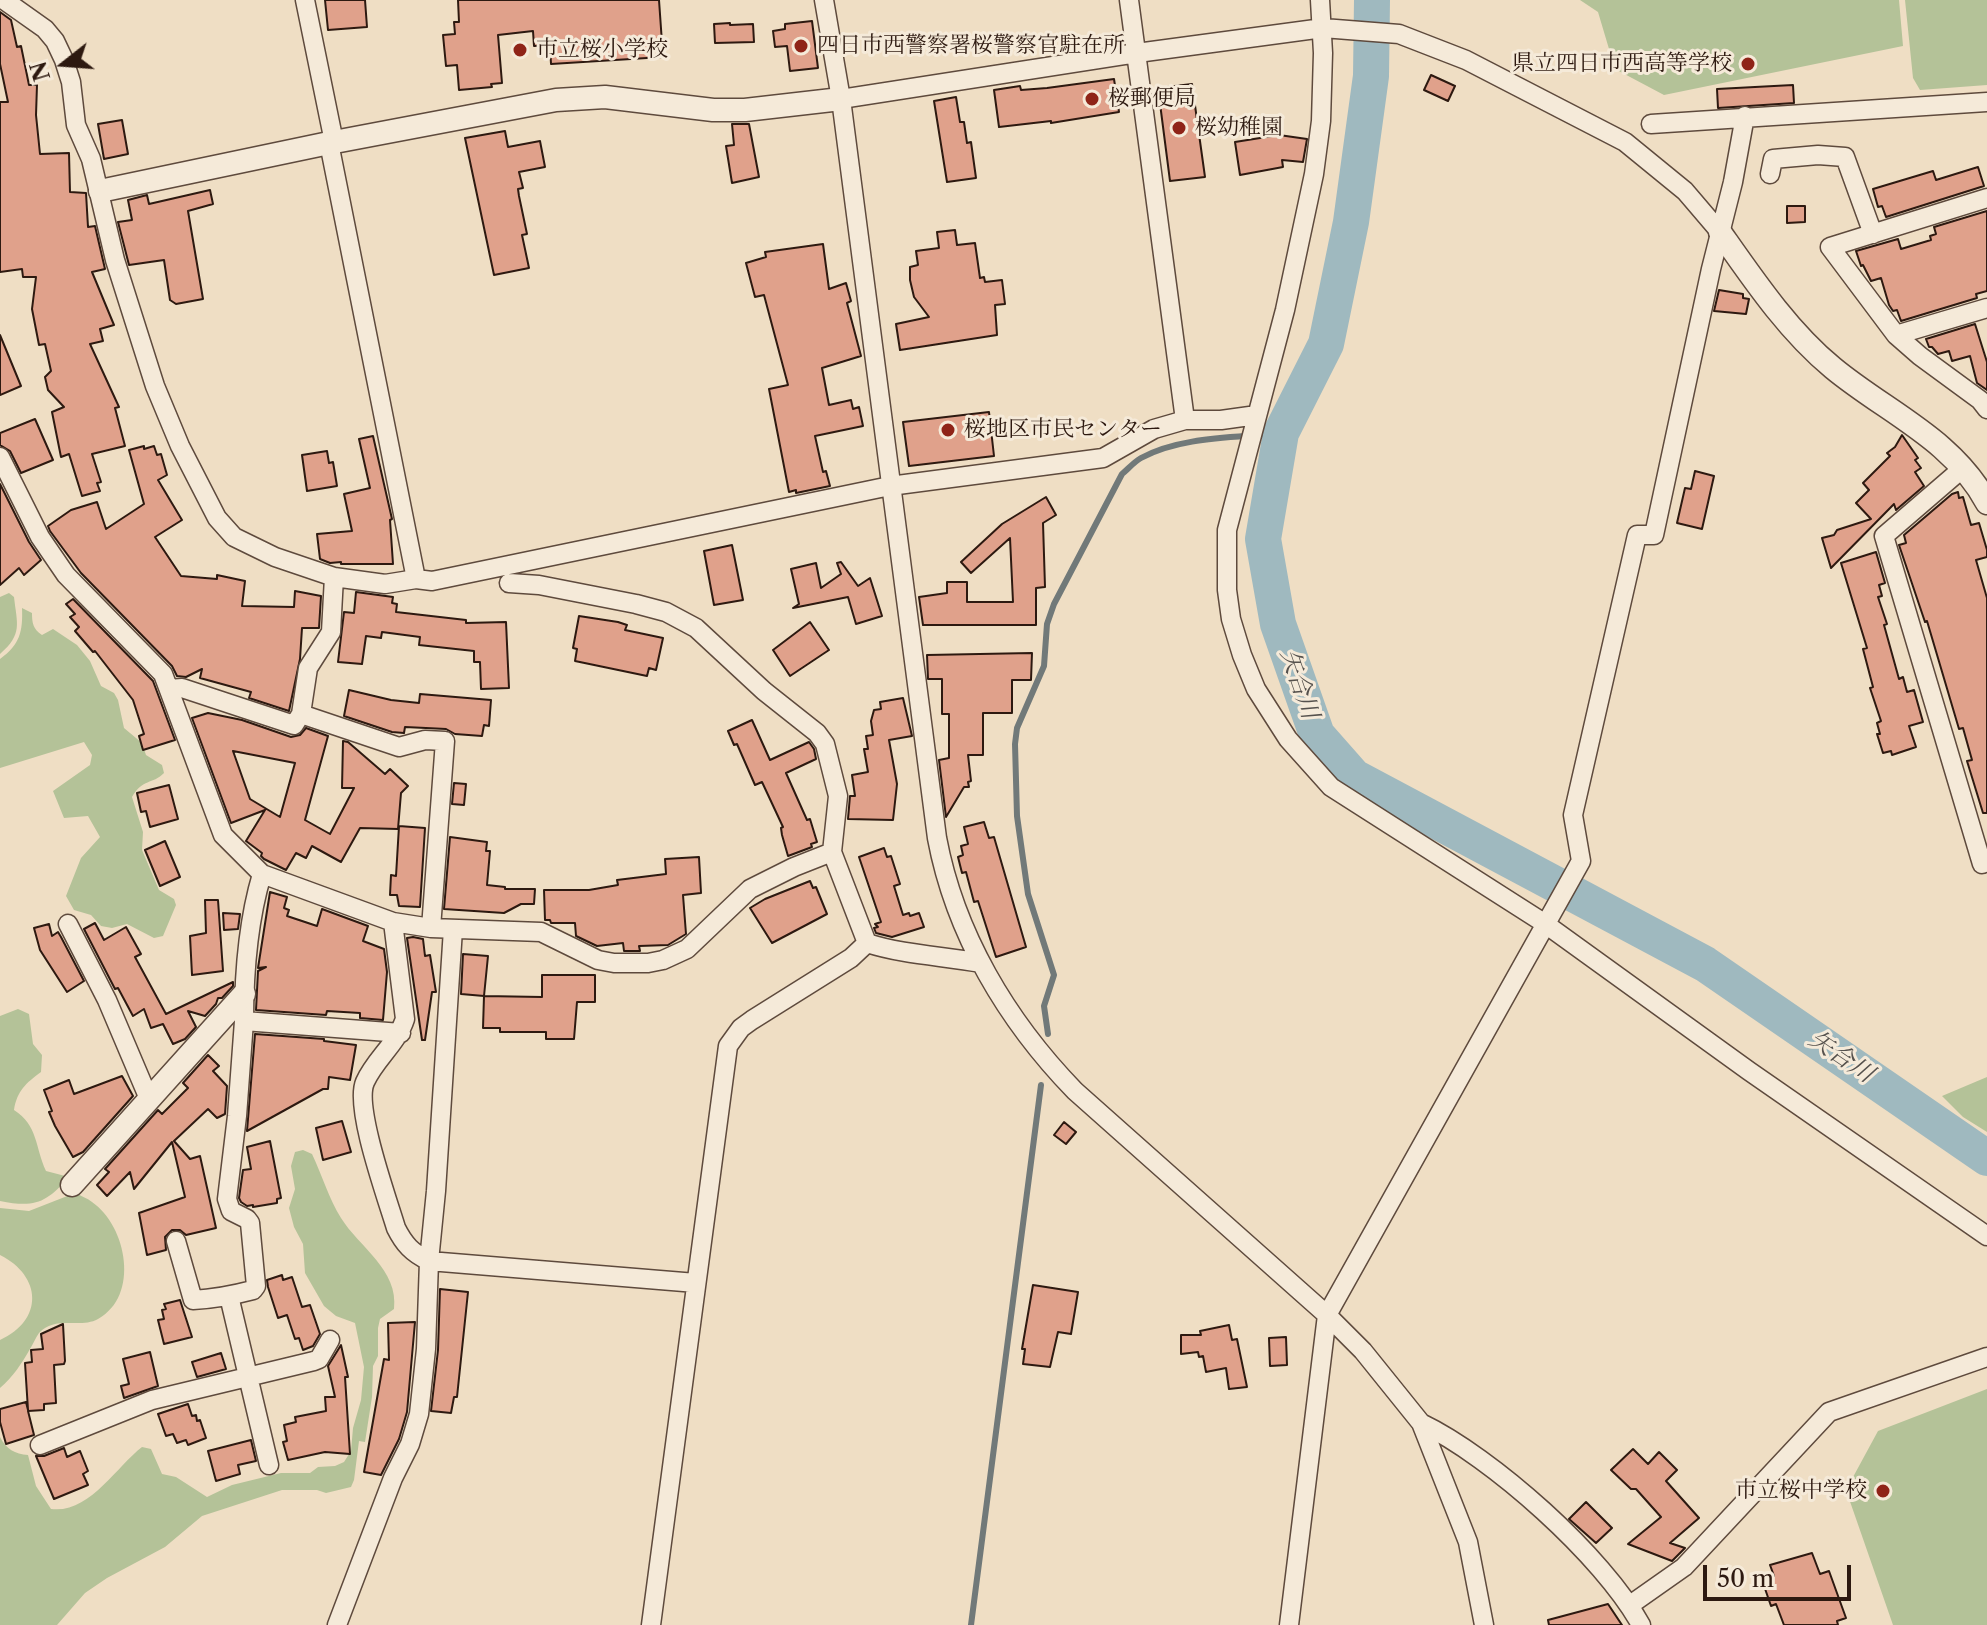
<!DOCTYPE html>
<html>
<head>
<meta charset="utf-8">
<style>
  body { margin:0 }
  #map { position:relative; width:1987px; height:1625px; overflow:hidden; background:#efdec4; font-family:"Libre Caslon Text",serif }
  canvas { display:block }
  .north { position:absolute; left:24px; top:24px; width:80px; height:80px; -webkit-text-stroke:6px #f5ead9; paint-order:stroke; rotate:253deg; font-size:22px; font-weight:700; line-height:32px; text-align:center; color:#2d1910 }
  .north::after { content:''; display:block; margin:auto; width:28px; height:36px; background:#2d1910; clip-path:polygon(50% 0,100% 100%,50% 72%,0 100%) }
  .scale { position:absolute; left:1703px; top:1565px; width:148px; height:36px; box-sizing:border-box; border:4px solid #2d1910; border-top:0; padding-left:10px; font-size:24px; line-height:28px; white-space:nowrap; color:#2d1910; -webkit-text-stroke:6px #f5ead9; paint-order:stroke }
</style>
</head>
<body>
<div id="map">
<canvas width="1987" height="1625"></canvas>
<div class="north">N</div>
<div class="scale">50 m</div>
</div>
<script>
const ctx = document.querySelector('canvas').getContext('2d');
ctx.lineJoin = 'round';
function paint(path, color) { ctx.fillStyle = color; ctx.fill(path, 'evenodd'); }
function trace(path, color, width, dash) { ctx.strokeStyle = color; ctx.lineWidth = width; ctx.lineCap = dash ? 'butt' : 'round'; ctx.setLineDash(dash || []); ctx.stroke(path); }
function drawText(font, color, halo, rows, align = 'center') {
  ctx.font = font + ' "Libre Caslon Text","Noto Serif JP",serif'; ctx.lineWidth = 6; ctx.setLineDash([]); ctx.textBaseline = 'middle'; ctx.strokeStyle = halo; ctx.fillStyle = color; for (const [text, x, y, turn = 0] of rows) {
    ctx.save(); ctx.translate(x, y); ctx.rotate((+turn || 0) * Math.PI / 180); ctx.textAlign = isNaN(turn) ? turn : align; if (halo) ctx.strokeText(text, 0, 0); ctx.fillText(text, 0, 0); ctx.restore();
  }
}
const green = new Path2D(`
  M1580 0H1899L1903 46 1664 95 1615 69 1598 12Z
  M1905 0H1987V85L1920 90 1913 78Z
  M9 593 14 597C17 624 23 634 0 654V597Z
  M22 608 32 613C32 623 33 629 42 635L53 629 77 645 90 661 101 686 114 693 118 700 124 728 142 743 146 755 162 765 164 773C152 785 143 778 132 797L143 832 142 850 159 890 174 899 176 905 163 936 154 938 127 924 112 928 101 926 91 915 74 910 66 896 81 858 100 837 88 816 64 818 53 791 90 765 92 755 84 742 0 768V659C20 645 23 631 22 608Z
  M18 1009 29 1014 33 1044 42 1055 41 1072C26 1083 17 1091 14 1110 38 1125 35 1147 46 1171L69 1177C46 1203 35 1208 0 1201V1016Z
  M1987 1077V1132L1963 1117 1942 1096Z
  M303 1150 312 1154C322 1175 329 1199 341 1218 359 1247 399 1270 394 1309L380 1319 378 1328V1356L373 1366 372 1397 365 1442 359 1441 354 1480 351 1487 326 1493 317 1490H282L202 1516 165 1547 107 1578 85 1593 57 1625H0V1437C6 1449 15 1454 28 1455L36 1486 51 1509C89 1514 116 1467 142 1447L151 1449 162 1474 176 1477 207 1497 232 1485 281 1473H310L318 1467 335 1466 344 1462 351 1451 353 1428 361 1400 364 1367 355 1323 336 1316 324 1306 305 1273 303 1244 294 1227 289 1208 295 1189 291 1166 295 1152Z
  M75 1193C81 1196 87 1198 92 1202 127 1226 140 1296 98 1319 80 1329 55 1315 39 1333 36 1337 33 1344 30 1349 22 1363 13 1377 0 1388V1340C44 1320 42 1276 0 1255V1208L29 1211Z
  M1987 1389V1625H1893L1846 1490 1878 1431Z`);
const stream = new Path2D(`
  M1048 1034 1044 1006 1054 975 1028 894 1017 816 1015 744 1017 728 1044 666 1047 624 1054 604 1122 474C1128 469 1134 462 1141 458 1181 436 1237 438 1281 433
  M971 1625 1041 1085`);
const river = new Path2D(`
  M1372 0 1371 76 1351 222 1326 344 1281 433 1263 539 1278 624 1317 735 1354 777 1705 964 1987 1158`);
const building = new Path2D(`
  M325 0H365L367 27 328 30Z
  M458 0H659L663 57 551 64 550 45 534 46 533 31 498 35 502 83 491 84 492 87 459 90 457 65 446 66 443 35 455 34 454 22H459Z
  M0 12 11 20 17 47 21 46 29 85H37L36 115 40 154 69 153 70 192 86 193 88 227 95 226 105 269 92 272 114 325 100 329 103 341 90 344 119 407 115 408 125 446 92 454 101 482 97 483 100 491 82 496 69 454 61 457 52 412 64 407 48 390 45 377 51 371 45 344 39 345 32 309 36 277H23L22 269 0 272V102H8L0 64Z
  M812 21 818 68 790 71 787 46 775 47 773 31 785 29V24Z
  M730 23V25L753 24 754 42 715 43 714 24Z
  M1431 75 1455 86 1448 101 1424 90Z
  M1114 79 1119 112 1051 123V121L999 127 994 90 1020 86 1021 90 1047 88Z
  M1192 84 1205 177 1170 181 1158 88Z
  M1793 85 1794 103 1718 108 1717 89Z
  M956 97 960 122H964L967 143 971 142 976 178 947 182 934 101Z
  M122 120 128 154 104 159 98 124Z
  M732 124H749L759 177 732 183 726 146 734 145Z
  M505 131 508 147 540 141 545 167 519 172 523 188 518 189 519 196 527 234 522 235 529 268 494 275 465 138Z
  M1279 135 1307 139 1303 162 1282 160 1283 167 1240 175 1235 142Z
  M1978 167 1984 186 1886 217 1882 206 1878 207 1873 189 1933 171 1936 180Z
  M210 190 213 204 188 211 203 299 176 304 170 300 164 260 129 265 118 222 132 220 128 200 147 195 149 204Z
  M1787 206H1805V222L1787 223Z
  M1987 211V291L1976 294 1977 298 1901 321 1897 310 1893 311 1889 305 1881 278 1871 281 1863 265 1861 266 1856 251 1898 239 1901 249 1931 240 1930 236 1936 234 1934 227Z
  M955 230 957 245 975 243 980 278 984 277 985 282 1002 280 1005 304 995 305 997 335 900 350 896 324 929 317 914 297 910 280V267L918 265 916 251 939 248 937 232Z
  M823 244 829 289 846 283 851 301 847 303 861 356 822 368 829 405 851 400 853 409 859 407 863 426 815 436 823 472 826 471 830 486 796 493V490L789 492 769 389 788 385 764 295 755 297 746 263 766 257 765 252Z
  M1719 290 1743 294V298L1749 299 1746 314 1714 311Z
  M1975 324 1987 362V390L1977 383 1970 356 1952 361 1949 351 1938 354 1932 347H1929L1926 339Z
  M0 335 21 386 0 395Z
  M989 412 994 456 909 466 903 422Z
  M35 419 53 460 21 473 10 451 0 445V433Z
  M1902 435 1918 458 1915 460 1921 468 1915 472 1924 486 1896 510 1894 504 1831 568 1822 538 1834 535 1837 530 1871 519 1856 503 1869 490 1863 483 1890 456 1887 453 1895 447Z
  M373 436 392 519 390 520 393 564H341V562L330 563 320 559 317 534 352 531 344 494 370 488 359 439Z
  M144 446V449L154 446 157 455 161 454 167 475 158 480 182 520 155 537 181 576 217 579V575L245 581 242 606 294 607 295 591 321 596 319 628H302L300 659 289 711 249 698 251 692 200 678 202 669 186 677 177 676 172 666 81 573 50 531 48 526 71 510 97 502 106 529 144 504 129 450Z
  M327 451 329 463 333 462 337 486 307 491 302 455Z
  M1695 471 1714 476 1702 529 1677 523 1685 488 1691 489Z
  M0 484 29 542 41 560 24 575 19 568 0 585Z
  M1958 492 1959 498 1963 497 1971 525 1979 523 1987 550V557L1976 560 1987 598V813H1983L1967 761 1972 760 1963 728 1959 729 1927 621 1925 622 1899 545 1906 543 1904 535 1952 494Z
  M1046 497 1056 515 1043 523 1045 587 1036 588V625H923L919 597 947 593V582H967V602H1013L1010 538 971 573 961 562 1002 524Z
  M732 545 743 600 714 605 704 551Z
  M1876 552 1885 583 1879 585 1882 596 1878 597 1887 624 1884 625 1899 679 1903 677 1907 692 1914 690 1923 722 1909 726 1916 747 1892 755 1891 751 1883 753 1877 734H1880L1877 723 1881 721 1870 688 1873 687 1863 649 1867 648 1841 563Z
  M841 562 858 586 870 578 882 616 856 624 848 597 793 608 799 604 791 569 816 563 821 588 841 574 837 563Z
  M356 592 393 597 392 603 397 604 396 612 466 620V623L506 622 509 688 481 689 480 662H474V651L419 645 420 637 382 632 381 638 366 636 362 664 338 662 344 612 354 613Z
  M73 599 153 681 175 740 143 750 139 736 144 734 133 700 95 651 93 652 75 631 79 627 70 617 75 614 66 604Z
  M579 616 618 622 627 625 625 630 663 638 656 670 649 668 647 676 575 661 577 649 573 648Z
  M810 622 829 650 790 676 773 650Z
  M1032 653 1031 680H1012V713H983V755H968L971 781 968 782 969 787H964L946 817 939 760 949 758V714H942V679H928L927 655Z
  M349 690 391 700 419 703 420 694 491 700 489 726 484 725 482 736 455 734 446 729 426 728 405 727 404 733 392 732 344 716Z
  M903 698 912 736 889 740 897 784 893 820 848 819 850 796H855L852 775 868 772 864 749H868L866 736 873 735 871 721 874 710 881 709 880 702Z
  M208 713 242 720 291 737 300 735 306 728 328 736 305 820 330 834 354 788H342L343 741 348 742 385 774 390 769 408 786 401 793 398 829 360 828 341 862 312 846 306 858 296 853 286 870 264 859 261 856 262 853 246 841 265 810 231 823 192 718ZM233 751 295 763 280 817 250 799Z
  M752 720 770 760 809 742 814 749 816 759 786 773 807 820 810 819 817 842 811 844 812 847 788 856 782 835 781 828 783 827 762 782 755 785 737 744 734 745 728 731Z
  M454 783 466 784 464 805 452 804Z
  M169 785 178 819 150 827 146 811 141 812 137 793Z
  M984 822 989 838 994 837 1026 947 996 957 978 901 974 902 966 872 962 873 958 857 963 855 961 846 968 844 964 827Z
  M399 826 425 828 420 907 399 906 397 895H390L391 875 396 876Z
  M450 837 487 842 486 851H490L487 885 505 887V889H535L534 904H521L504 913 444 909Z
  M165 841 180 877 160 886 145 850Z
  M884 848 887 857 891 856 900 884 894 886 903 915 909 913 910 916 919 913 924 927 892 937 876 933 874 928 878 927 875 924 881 922 859 857Z
  M699 857 701 893 683 895 686 934 668 945 639 946 640 951H624L623 943 597 946 576 936 575 923H551L550 920H545L544 890H589L618 885 617 880 666 874 665 859Z
  M810 881 813 888 816 887 827 914 772 943 750 908 765 899Z
  M270 892 287 897 284 908 289 910 287 916 317 926 322 909 368 926 363 941 384 949 387 972 383 1020 360 1018V1013L327 1011 326 1015 256 1010 258 971 266 967 258 968Z
  M205 900H218L223 971 192 975 190 936 206 933Z
  M223 913 240 914 238 929 224 930Z
  M95 923 104 940 126 927 141 954 135 957 166 1014 233 982V986L222 998H218L216 1004 205 1016 188 1011 196 1027 185 1039 173 1044 163 1024 151 1028 144 1009 133 1016 118 988 115 989 84 929Z
  M49 924 52 936 58 932 61 937 84 981 67 992 40 950 34 928Z
  M413 937 423 939 425 956 430 955 436 992H432L425 1040H422L407 938Z
  M463 954 488 956 484 996 542 997V975H595V1002H577L574 1039H546V1032H500V1028H483L484 996 461 994Z
  M255 1034 324 1039V1041L356 1045 350 1080 329 1077 328 1089H323L247 1131Z
  M208 1055 219 1066 213 1071 227 1086 225 1114 217 1118 208 1109 174 1141 190 1159 200 1156 216 1228 186 1235 180 1230H172L165 1237 166 1250 147 1255 139 1213 185 1197 172 1142 134 1189 130 1172 107 1196 97 1185 109 1172 105 1169 158 1110 162 1114 188 1088 183 1083Z
  M122 1076 133 1096 83 1152 73 1157 55 1126 49 1112 52 1111 44 1090 69 1080 74 1094Z
  M342 1121 351 1152 323 1160 316 1128Z
  M1064 1122 1076 1132 1066 1144 1054 1135Z
  M270 1141 281 1198 277 1199V1203L253 1207V1205L247 1206 241 1202 239 1198 243 1170 251 1169 247 1147Z
  M282 1275 283 1280 292 1277 302 1307 310 1305 320 1334 313 1346 303 1350 299 1338 295 1339 287 1315 278 1318 268 1287 267 1280Z
  M1033 1285 1078 1292 1071 1334 1058 1332 1050 1367 1023 1364 1025 1349H1022Z
  M440 1289 468 1292 457 1397H454L451 1413 431 1411 438 1350Z
  M180 1300 192 1337 164 1344 158 1320 164 1319 162 1310 166 1309 164 1304Z
  M415 1322 407 1412 399 1439 381 1475 364 1472 384 1359 389 1360 388 1323Z
  M63 1324 65 1361 64 1364 54 1365 56 1403 44 1404V1410L28 1411 34 1435 6 1444 0 1422V1409L26 1402 28 1410 25 1363 32 1362 31 1350 43 1349 41 1334Z
  M1229 1325 1232 1340 1237 1339 1247 1387 1229 1389 1226 1368 1206 1372 1203 1356 1199 1357 1198 1352 1181 1354V1335H1201L1200 1331Z
  M1286 1337 1287 1365 1270 1366 1269 1338Z
  M341 1345 348 1377H345L350 1454 325 1452 288 1460 283 1442 287 1441 284 1425 296 1422 295 1417 326 1411 325 1397H335L328 1366Z
  M150 1352 158 1386 124 1398 121 1386 129 1384 123 1359Z
  M221 1353 226 1369 197 1377 192 1362Z
  M188 1404 192 1416 196 1415 197 1421 200 1420 206 1438 188 1445 186 1440 177 1443 173 1434 166 1436 158 1414Z
  M251 1440 256 1461 238 1465 240 1474 216 1481 208 1451Z
  M64 1448 67 1457 80 1451 88 1471 83 1474 88 1485 54 1499 36 1456H44Z
  M1633 1449 1648 1464 1659 1452 1677 1470 1666 1481 1699 1518 1670 1543 1685 1548 1672 1561 1628 1544 1661 1517 1636 1489H1631L1611 1470Z
  M1586 1502 1612 1528 1596 1543 1569 1519Z
  M1812 1553 1820 1574 1829 1571 1846 1618 1837 1621 1838 1625H1784L1776 1604 1771 1606 1762 1580 1774 1576 1770 1565Z
  M1608 1604 1622 1625H1549L1548 1620Z`);
const minor = new Path2D(`
  M4 0 45 29 55 41 64 60 71 82 76 125 91 159 115 260 155 386 180 446 217 518 234 537 275 557 334 577 385 584 416 579 432 581 890 486 1103 458 1154 429 1185 420H1221L1257 415
  M305 0 334 142
  M824 0 841 99 937 838C955 934 1007 1021 1075 1091L1327 1315 1363 1351 1421 1423 1468 1542 1484 1625
  M1129 0 1185 420
  M1320 0 1323 53 1321 121 1314 174 1285 310 1227 530V590L1231 619 1242 655 1256 689 1288 739 1331 787 1544 923 1749 1071 1987 1236
  M841 99 1137 53 1323 28 1399 34 1466 60 1625 142 1685 191 1720 232
  M1651 124 1987 102
  M329 143 416 579
  M1770 174 1773 159 1818 155 1845 157 1873 234
  M1987 198 1830 247 1896 335 1987 308
  M1896 335 1920 356 1980 400 1987 409
  M0 457 40 537 66 575 163 674 223 835 262 874 393 922 431 928 541 932 598 960 614 963H648L663 960 687 949 750 889 794 867 832 852
  M1963 468 1884 536 1982 864 1987 862
  M509 583 539 585 636 604 666 612 696 628 764 691 817 733 825 744 838 796 832 852 867 943C904 955 944 956 981 963
  M169 689 182 688 294 725 301 714 308 668 331 632 334 577
  M301 714 399 747 425 740 445 741 431 928
  M262 874C248 921 244 972 244 1021L401 1033
  M393 922 405 1019C397 1044 375 1059 365 1082 354 1107 387 1198 396 1228 404 1244 412 1253 429 1261L696 1283
  M68 924 107 1000 149 1099
  M176 1241 193 1300C212 1299 234 1295 253 1290L256 1286 250 1223 247 1219 231 1211 227 1199 237 1116 244 1021
  M229 1296 269 1465
  M1421 1423C1492 1457 1603 1556 1641 1625
  M40 1445 152 1400 314 1361 319 1359 330 1340
  M1630 1605 1684 1567 1829 1412 1987 1357
  M337 1625 393 1478 410 1444 419 1414 426 1349 429 1261 436 1191 453 929
  M651 1625 728 1046 741 1028 752 1020 851 958 867 943
  M1289 1625 1327 1315 1581 861 1573 815 1637 535H1654L1711 269 1733 182 1745 116`);
const tertiary = new Path2D(`
  M100 191 329 143 556 100 605 97 713 110H745L841 99
  M1720 232C1753 279 1788 331 1833 368 1886 412 1953 439 1987 503
  M72 1185 244 994`);
const markers = [
  [801,46,8,"#8f2418"],
  [520,50,8,"#8f2418"],
  [1748,64,8,"#8f2418"],
  [1092,99,8,"#8f2418"],
  [1179,128,8,"#8f2418"],
  [948,430,8,"#8f2418"],
  [1883,1491,8,"#8f2418"]
];
const poiNames = [
  ["四日市西警察署桜警察官駐在所",817,46],
  ["市立桜小学校",536,50],
  ["県立四日市西高等学校",1732,64,"right"],
  ["桜郵便局",1108,99],
  ["桜幼稚園",1195,128],
  ["桜地区市民センター",964,430],
  ["市立桜中学校",1867,1491,"right"]
];
const waterNames = [
  ["矢合川",1299,684,71],
  ["矢合川",1841,1057,34]
];
paint(green, '#b4c298');
trace(stream, '#717979', 6);
trace(river, '#9fb9bf', 36);
paint(building, '#e0a18b');
trace(building, '#2d1910', 2);
trace(minor, '#5e4a3d', 21);
trace(tertiary, '#5e4a3d', 25);
trace(minor, '#f5ead9', 18);
trace(tertiary, '#f5ead9', 22);
for (const [x, y, r, color] of markers) { const dot = new Path2D(); dot.arc(x, y, r, 0, 2 * Math.PI); ctx.fillStyle = color; ctx.fill(dot); trace(dot, '#f5ead9', 3); }
drawText('22px', '#2d1910', '#f5ead9', poiNames, 'left');
drawText('italic 24px', '#55514d', '#f5ead9', waterNames);
</script>
</body>
</html>
